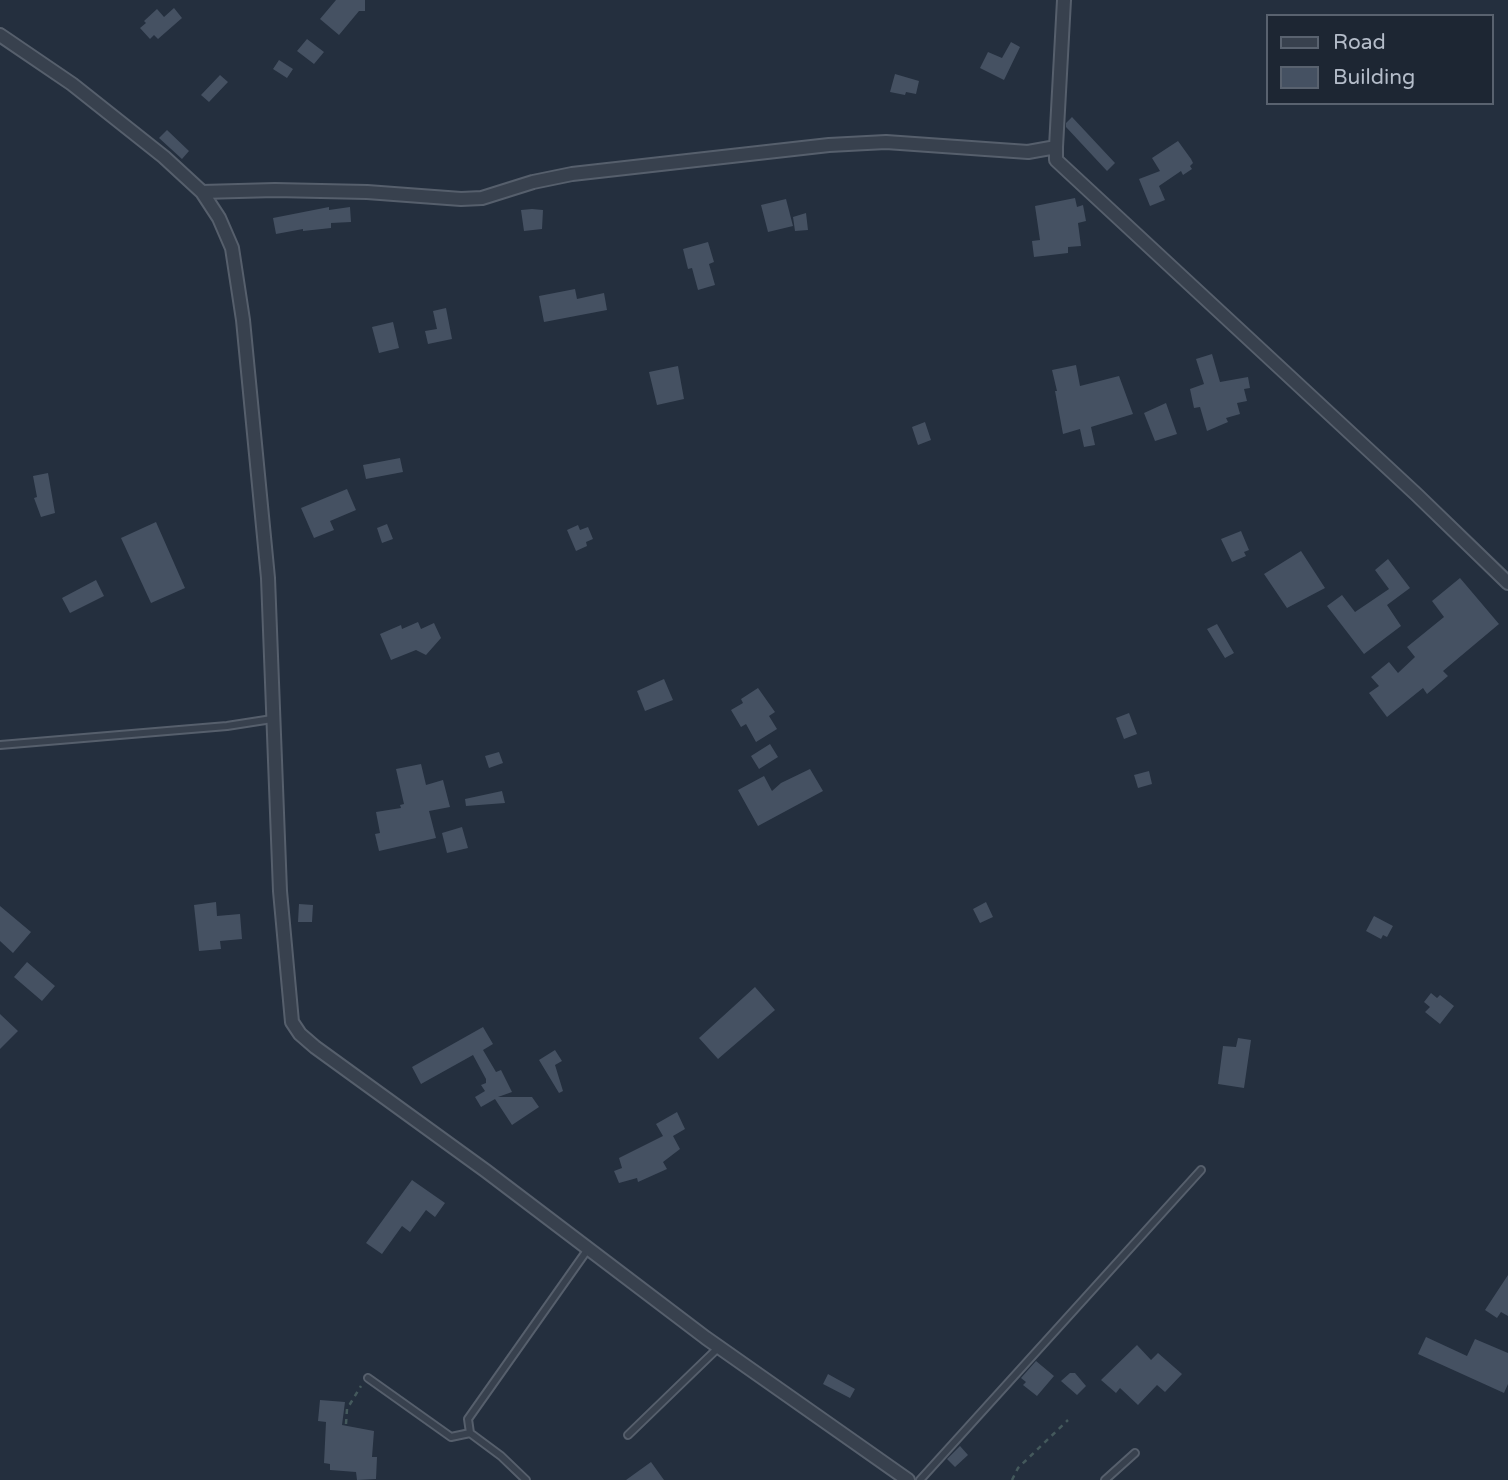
<!DOCTYPE html>
<html>
<head>
<meta charset="utf-8">
<style>
  body { margin:0 }
  #map { position:relative; width:1508px; height:1480px; overflow:hidden; background:#242f3e; font-family:"Varela Round",sans-serif }
  canvas { display:block }
  .legend { position:absolute; left:1266px; top:14px; width:228px; height:91px; box-sizing:border-box; background:#1d2633; border:2px solid #59626f; margin:0; padding:9px 12px; list-style:none; font-size:21px; color:#b4bcc9 }
  .legend li { display:flex; align-items:center; gap:14px; height:35px }
  .legend b { width:35px; border:2px solid #59626f }
</style>
</head>
<body>
<div id="map">
<canvas width="1508" height="1480"></canvas>
<ul class="legend">
<li><b style="height:9px;background:#38414e"></b>Road</li>
<li><b style="height:19px;background:#455162"></b>Building</li>
</ul>
</div>
<script>
const ctx = document.querySelector('canvas').getContext('2d');
ctx.lineJoin = 'round';
function paint(path, color) { ctx.fillStyle = color; ctx.fill(path, 'evenodd'); }
function trace(path, color, width, dash) { ctx.strokeStyle = color; ctx.lineWidth = width; ctx.lineCap = dash ? 'butt' : 'round'; ctx.setLineDash(dash || []); ctx.stroke(path); }
const building = new Path2D(`
  M336 0H365V11H359L339 35 320 19Z
  M174 8 182 18 158 39 154 35 150 39 140 28 146 23 144 21 157 9 164 17Z
  M307 39 324 52 314 64 297 51Z
  M1011 42 1020 47 1004 80 980 68 988 52 1002 58Z
  M279 60 293 69 287 78 273 69Z
  M895 74 919 81 916 94 906 92 905 95 890 92Z
  M220 75 228 82 209 102 201 95Z
  M1072 117 1115 163 1107 171 1066 127V123Z
  M167 130 189 151 182 159 159 138Z
  M1178 141 1191 159 1193 163 1190 166 1192 169 1183 175 1181 171 1159 186 1165 200 1150 206 1139 179 1160 171 1152 158Z
  M1075 198 1077 207 1083 205 1086 221 1078 223 1081 246 1068 247V253L1034 257 1032 241 1040 240 1035 206Z
  M786 199 793 226 768 232 761 205Z
  M329 207V210L350 207 351 222 331 223V228L303 231V229L276 234 273 218Z
  M532 209 543 210 542 229 524 231 521 210Z
  M806 213 808 230 795 231 793 217Z
  M708 242 714 262 709 264 715 285 698 290 692 268 688 269 683 249Z
  M575 289 577 299 604 293 607 310 544 322 539 296Z
  M446 308 452 339 428 344 425 331 437 329 433 311Z
  M393 322 399 348 379 353 372 327Z
  M1212 354 1220 382 1248 377 1250 388 1244 389 1247 401 1237 403 1240 414 1226 418 1228 422 1207 431 1200 407 1194 408 1190 389 1204 384 1196 359Z
  M1076 365 1080 386 1119 376 1133 414 1091 427 1095 445 1084 447 1080 429 1063 434 1055 391H1057L1052 370Z
  M678 366 684 399 657 405 649 372Z
  M1166 403 1177 434 1155 441 1144 413Z
  M925 422 931 440 918 445 912 427Z
  M400 458 403 472 366 479 363 465Z
  M48 473 55 513 41 517 34 498 37 497 33 476Z
  M347 489 356 510 330 521 334 530 314 538 301 508Z
  M156 522 185 588 151 603 121 538Z
  M387 524 393 539 382 543 377 528Z
  M578 525 580 530 588 527 593 539 586 542 587 546 576 551 567 530Z
  M1241 531 1249 550 1244 552 1246 556 1232 562 1221 539Z
  M1301 551 1325 588 1287 608 1264 574Z
  M1388 559 1410 588 1387 605 1401 626 1364 654 1327 606 1342 595 1355 612 1389 589 1375 570Z
  M1460 578 1499 624 1443 671 1448 676 1427 694 1423 688 1387 717 1369 693 1379 686 1371 677 1389 662 1398 673 1415 657 1407 647 1444 617 1432 601Z
  M96 580 104 596 70 613 62 598Z
  M418 622 421 629 434 623 441 638 426 655 416 650 391 660 380 634 401 625 402 629Z
  M1217 624 1234 653 1225 658 1207 629Z
  M664 679 673 700 645 711 637 691Z
  M758 688 775 712 769 716 777 729 756 742 746 724 741 727 731 710 743 703 741 699Z
  M1129 713 1137 734 1124 739 1116 718Z
  M770 744 778 757 759 769 751 756Z
  M499 752 503 763 489 768 485 756Z
  M421 764 426 785 443 780 450 807 429 811 436 838 379 851 375 834 380 833 376 812 401 808 400 805 404 804 396 769Z
  M810 769 823 791 758 826 738 790 764 776 772 791 781 783Z
  M1149 771 1152 784 1138 788 1134 775Z
  M502 791 505 803 466 806 465 799Z
  M462 827 468 848 447 853 442 833Z
  M216 902 217 916 240 914 242 939 220 941 221 949 199 951 194 905Z
  M986 902 993 917 980 923 973 909Z
  M299 904 313 905 312 922H298Z
  M0 906 31 932 13 953 0 941Z
  M1374 916 1393 926 1387 937 1383 935 1381 939 1366 931Z
  M27 962 55 986 42 1001 14 977Z
  M755 987 775 1010 718 1059 699 1038Z
  M1431 993 1437 998 1440 995 1454 1006 1440 1024 1425 1012 1430 1007 1424 1002Z
  M0 1014 18 1031 0 1049Z
  M483 1027 493 1044 483 1050 496 1072 501 1070 512 1092 498 1097H532L539 1107 512 1125 495 1099 481 1107 475 1097 485 1091 481 1085 486 1083V1079L473 1055 421 1084 412 1067Z
  M1238 1038 1251 1040 1244 1088 1218 1084 1223 1046 1236 1047Z
  M555 1050 562 1061 555 1065 563 1091 559 1093 539 1060Z
  M677 1112 685 1129 673 1136 680 1149 663 1162 667 1169 638 1182 637 1178 619 1183 614 1171 622 1168 619 1158 663 1136 656 1124Z
  M412 1180 445 1203 435 1217 426 1210 410 1232 402 1226 382 1254 366 1243Z
  M1508 1275V1316L1501 1312 1497 1318 1485 1310Z
  M1426 1337 1467 1356 1475 1339 1508 1353V1384L1504 1393 1418 1354Z
  M1137 1345 1151 1360 1158 1353 1182 1374 1165 1392 1157 1385 1138 1405 1120 1388 1116 1393 1101 1380Z
  M1036 1361 1054 1376 1037 1396 1023 1385 1026 1382 1021 1378Z
  M1070 1373H1075L1086 1386 1077 1395 1061 1381Z
  M828 1374 855 1389 850 1398 823 1384Z
  M320 1400 345 1402 342 1425 374 1431 372 1457H377L376 1479 357 1480 356 1472 330 1470V1464L324 1463 326 1422 318 1421Z
  M960 1446 968 1455 955 1467 947 1459Z
  M651 1462 664 1480H626Z`);
const path = new Path2D(`
  M346 1424 347 1409 361 1386
  M1012 1480 1018 1468 1068 1420`);
const lane = new Path2D(`
  M0 745 227 726 272 719
  M368 1378 451 1437 470 1433 501 1456 526 1480
  M470 1433 468 1419 588 1249
  M628 1435 719 1347
  M920 1480 1201 1170
  M1105 1480 1135 1453`);
const street = new Path2D(`
  M0 35 72 84 164 157 202 192 219 218 232 248 243 320 268 578 280 891 292 1022 300 1034 315 1047 486 1171 706 1338 908 1480
  M1056 147 1064 0
  M202 192 275 190 367 192 461 199 482 198 533 182 572 174 829 145 886 142 1028 152 1056 147V160L1416 494 1508 583`);
paint(building, '#455162');
trace(lane, '#565f6c', 10);
trace(street, '#565f6c', 16);
trace(path, '#44595c', 2.5, [5, 5]);
trace(lane, '#38414e', 6);
trace(street, '#38414e', 12);
</script>
</body>
</html>
